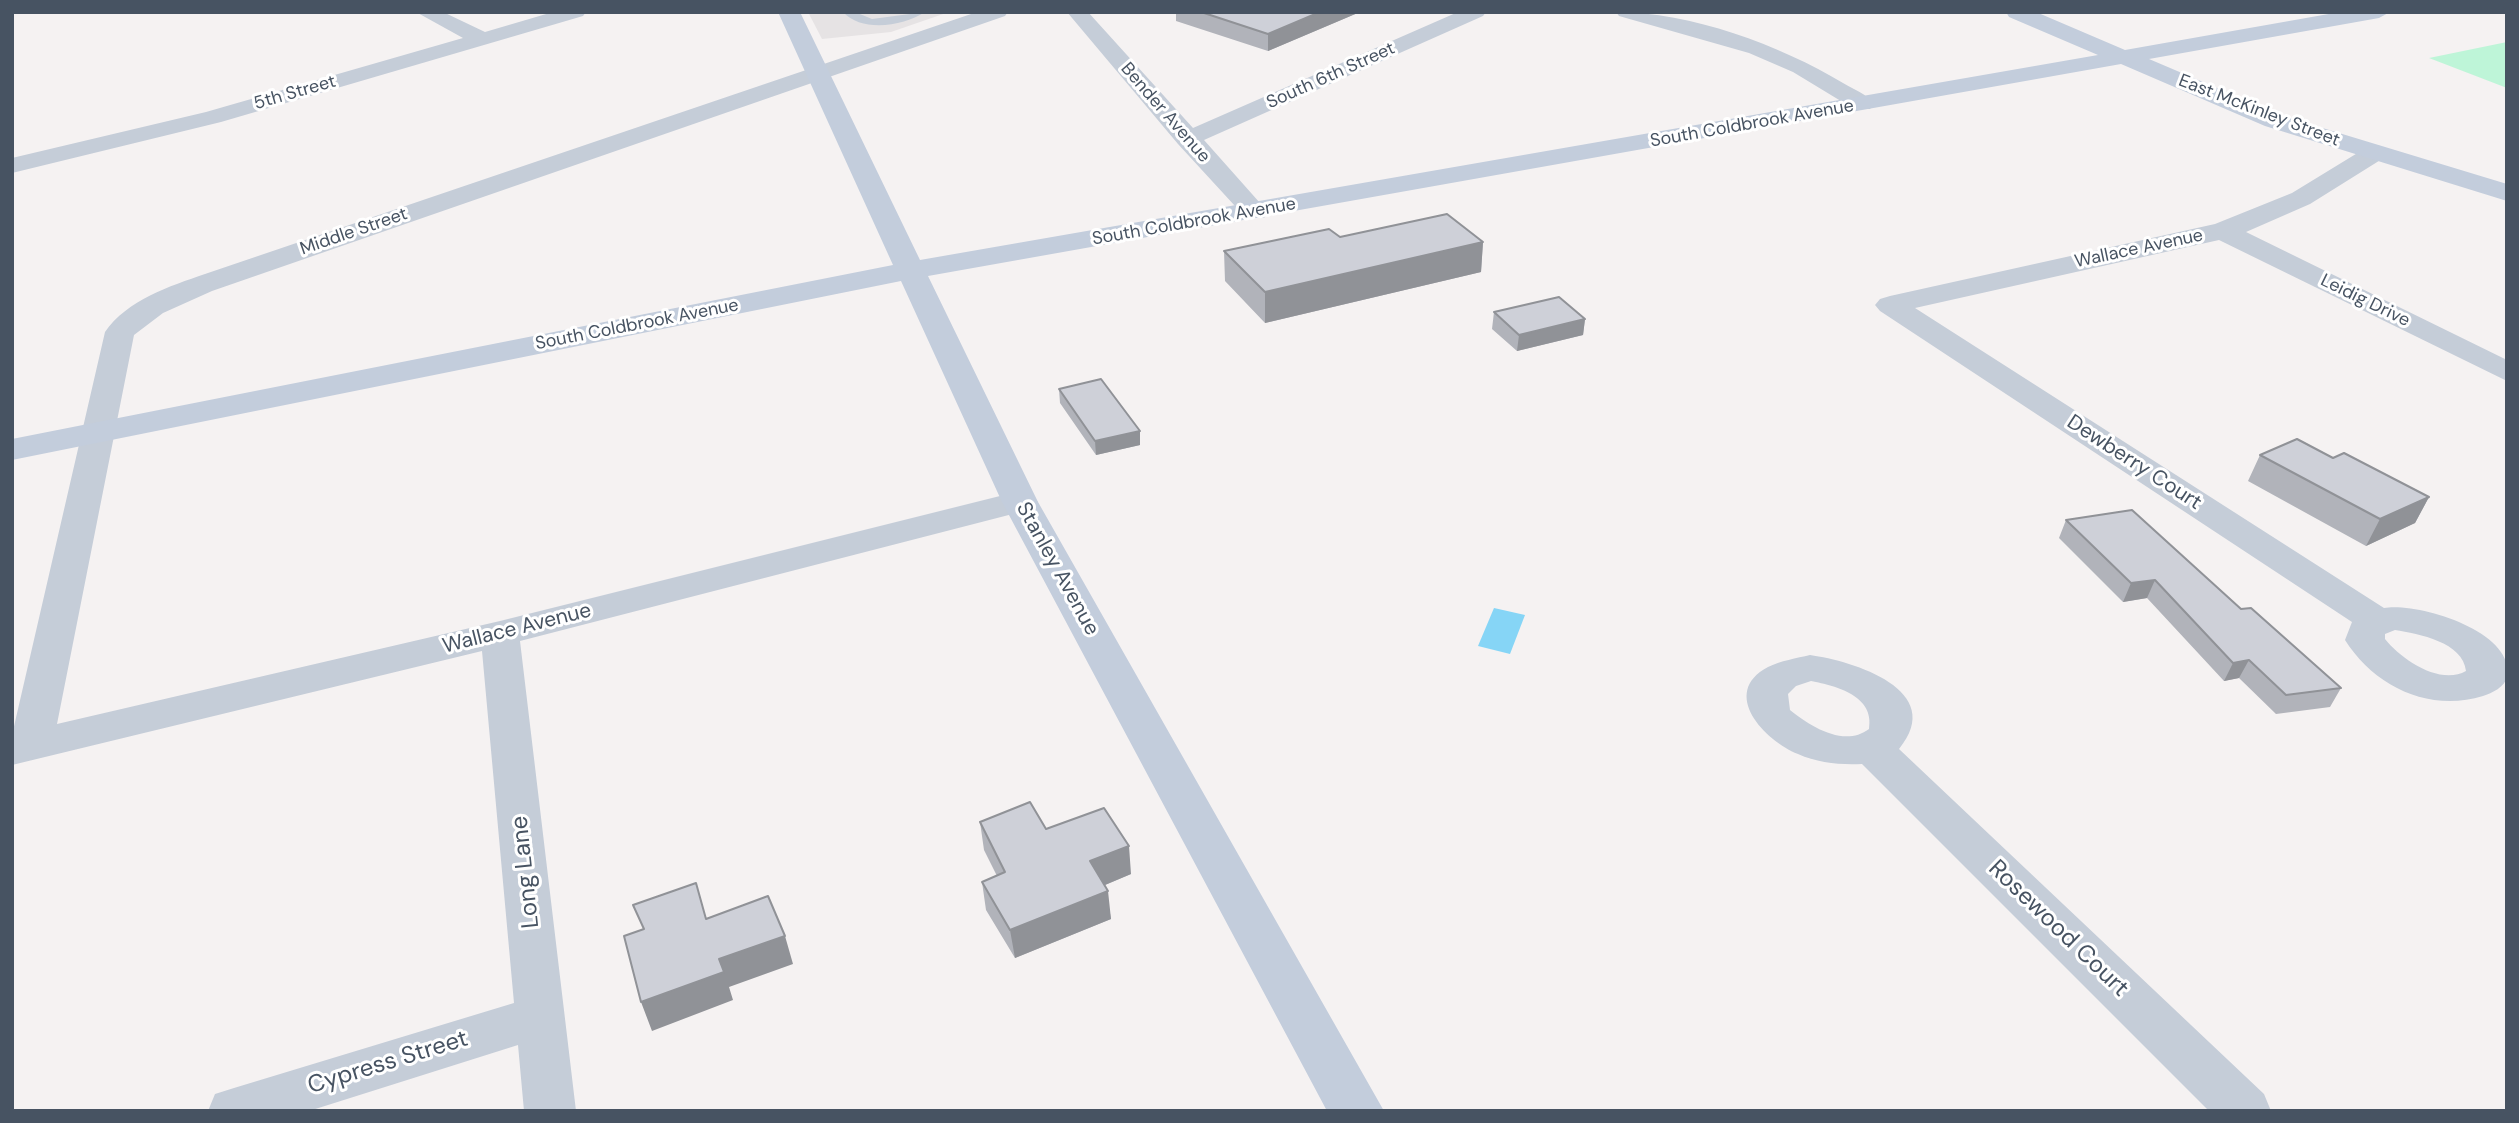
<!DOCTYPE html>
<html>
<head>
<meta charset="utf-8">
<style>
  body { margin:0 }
  #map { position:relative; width:2519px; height:1123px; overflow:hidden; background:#f5f2f2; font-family:"DM Sans",sans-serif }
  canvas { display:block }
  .frame { position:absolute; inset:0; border:14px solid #475362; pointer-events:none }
</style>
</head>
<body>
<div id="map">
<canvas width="2519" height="1123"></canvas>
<div class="frame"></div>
</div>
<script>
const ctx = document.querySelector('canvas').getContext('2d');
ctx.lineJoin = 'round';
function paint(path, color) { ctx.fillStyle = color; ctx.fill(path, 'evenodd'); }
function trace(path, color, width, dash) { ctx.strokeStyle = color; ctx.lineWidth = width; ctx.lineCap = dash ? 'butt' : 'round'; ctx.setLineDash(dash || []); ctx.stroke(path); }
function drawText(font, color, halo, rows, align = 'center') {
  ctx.font = font + ' "DM Sans",sans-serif'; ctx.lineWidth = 6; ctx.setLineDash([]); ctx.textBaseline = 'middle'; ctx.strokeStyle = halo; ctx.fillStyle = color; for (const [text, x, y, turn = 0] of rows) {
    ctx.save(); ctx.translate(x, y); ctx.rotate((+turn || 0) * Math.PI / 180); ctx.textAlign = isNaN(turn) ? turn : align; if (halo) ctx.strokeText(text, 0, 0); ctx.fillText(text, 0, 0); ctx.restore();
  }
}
const education = new Path2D(`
  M808 12H949L891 32 822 39Z`);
const green = new Path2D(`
  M2507 42V88L2429 58Z`);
const water = new Path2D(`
  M1494 608 1525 615 1510 654 1478 646Z`);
const lane = new Path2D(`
  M843 12H855L872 19 925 12C904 26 862 33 843 12Z`);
const street = new Path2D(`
  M416 12H443L485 32 553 12H586L583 16 221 122 12 173V158L206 112 463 38Z
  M977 12H1008L1005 16 212 291 163 313 134 335 57 724 500 621 1020 491 1032 495 1038 502 1032 509 520 641 576 1111H524L518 1045 309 1111H208L215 1094 234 1088 514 1003 482 651 12 765V735L105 332C127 300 170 286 205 274Z
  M1067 12H1088L1193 128 1458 12H1486L1483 16 1204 140 1268 212 1264 218H1246L1178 144Z
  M1616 12C1690 12 1780 45 1843 83 1853 89 1867 94 1874 104L1870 109H1854L1793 72 1749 53 1619 16Z
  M2373 147 2382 149 2385 154 2382 159 2310 204 2246 232 2507 360V381L2219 240 1915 308 2384 608C2417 602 2516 631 2507 677 2505 687 2492 693 2483 696 2429 713 2374 686 2345 640L2352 622 1880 311 1875 305 1880 299 1890 296 2215 224 2292 193 2364 149ZM2395 630C2419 634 2463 642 2466 671 2440 686 2401 659 2385 639V634Z
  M1810 655C1853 661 1948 690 1899 749L2264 1094 2271 1111H2209L1862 764C1840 765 1818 763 1798 754 1765 741 1719 693 1768 667 1780 661 1797 658 1810 655ZM1811 681C1837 686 1875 696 1869 729 1844 748 1810 726 1790 710L1788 694 1796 686Z`);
const secondary = new Path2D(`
  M778 12H800L920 260 2098 55 2009 17 2006 12H2036L2125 50 2340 12H2390L2379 18 2149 59 2283 116 2507 184V201L2265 126 2121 64 928 276 1038 502 1384 1111H1327L1002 502 901 281 12 460V439L893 265Z`);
const wall = new Path2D(`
  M1176 12H1360L1268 51 1176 21Z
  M1340 237 1483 242 1481 272 1265 323 1225 281 1224 251Z
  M1494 312 1585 319 1583 335 1517 351 1492 329Z
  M1059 389 1140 445 1096 455 1060 403Z
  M2260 455 2333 458 2429 497 2415 523 2366 546 2248 481Z
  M2066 520 2241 609 2341 688 2330 707 2276 714 2239 678 2224 681 2147 598 2123 602 2059 538Z
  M980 822 1046 829 1131 874 1105 885 1111 919 1015 958 986 910 982 882 997 876 984 850Z`);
const shadedWall = new Path2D(`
  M1320 12H1360L1268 51V34Z
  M1483 242 1481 272 1265 323V292Z
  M1585 319 1583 335 1517 351 1519 335Z
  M1140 431V445L1096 455 1095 441Z
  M2429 497 2415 523 2366 546 2380 519Z
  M2155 580 2147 598 2123 602 2131 583Z
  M2249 660 2239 678 2224 681 2233 663Z
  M1129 846 1131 874 1093 890 1090 861Z
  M1108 891 1111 919 1015 958 1010 930Z
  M785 936 793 964 729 987 733 1000 652 1031 641 1002 719 959Z`);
const building = new Path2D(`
  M1201 12H1320L1268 34Z
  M1447 214 1483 242 1265 292 1224 251 1329 229 1340 237Z
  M1559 297 1585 319 1519 335 1494 312Z
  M1101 379 1140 431 1095 441 1059 389Z
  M2297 439 2333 458 2344 453 2429 497 2380 519 2260 455Z
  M2132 510 2241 609 2251 608 2341 688 2286 695 2249 660 2233 663 2155 580 2131 583 2066 520Z
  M1030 802 1046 829 1104 808 1129 846 1090 861 1108 891 1010 930 982 882 1005 872 980 822Z
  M696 883 706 919 768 896 785 936 719 959 724 972 641 1002 624 936 644 929 633 905Z`);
const farStreetnames = [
  ["South 6th Street",1331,76,-24],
  ["5th Street",295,93,-16],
  ["East McKinley Street",2259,111,21],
  ["Bender Avenue",1165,113,49],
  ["South Coldbrook Avenue",1752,124,-10],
  ["South Coldbrook Avenue",1194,222,-10],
  ["Middle Street",354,232,-19],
  ["Wallace Avenue",2139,249,-12],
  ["Leidig Drive",2365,301,26],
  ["South Coldbrook Avenue",637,325,-11]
];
const streetNames = [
  ["Dewberry Court",2134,463,33],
  ["Stanley Avenue",1057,569,61],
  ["Wallace Avenue",517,629,-14]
];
const nearStreetnames = [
  ["Long Lane",526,872,-96],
  ["Rosewood Court",2058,929,44],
  ["Cypress Street",388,1063,-17]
];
paint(education, '#e6e3e4');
paint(green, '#bef5d8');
paint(water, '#86d5f6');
paint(lane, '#c5cdd8');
paint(street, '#c5cdd8');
paint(secondary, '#c3cddc');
paint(wall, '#b1b3ba');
paint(shadedWall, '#909297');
paint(building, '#ced0d8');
trace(building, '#909297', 2);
drawText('18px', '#475362', '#fff', farStreetnames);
drawText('21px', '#475362', '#fff', streetNames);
drawText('24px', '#475362', '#fff', nearStreetnames);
</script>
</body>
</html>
